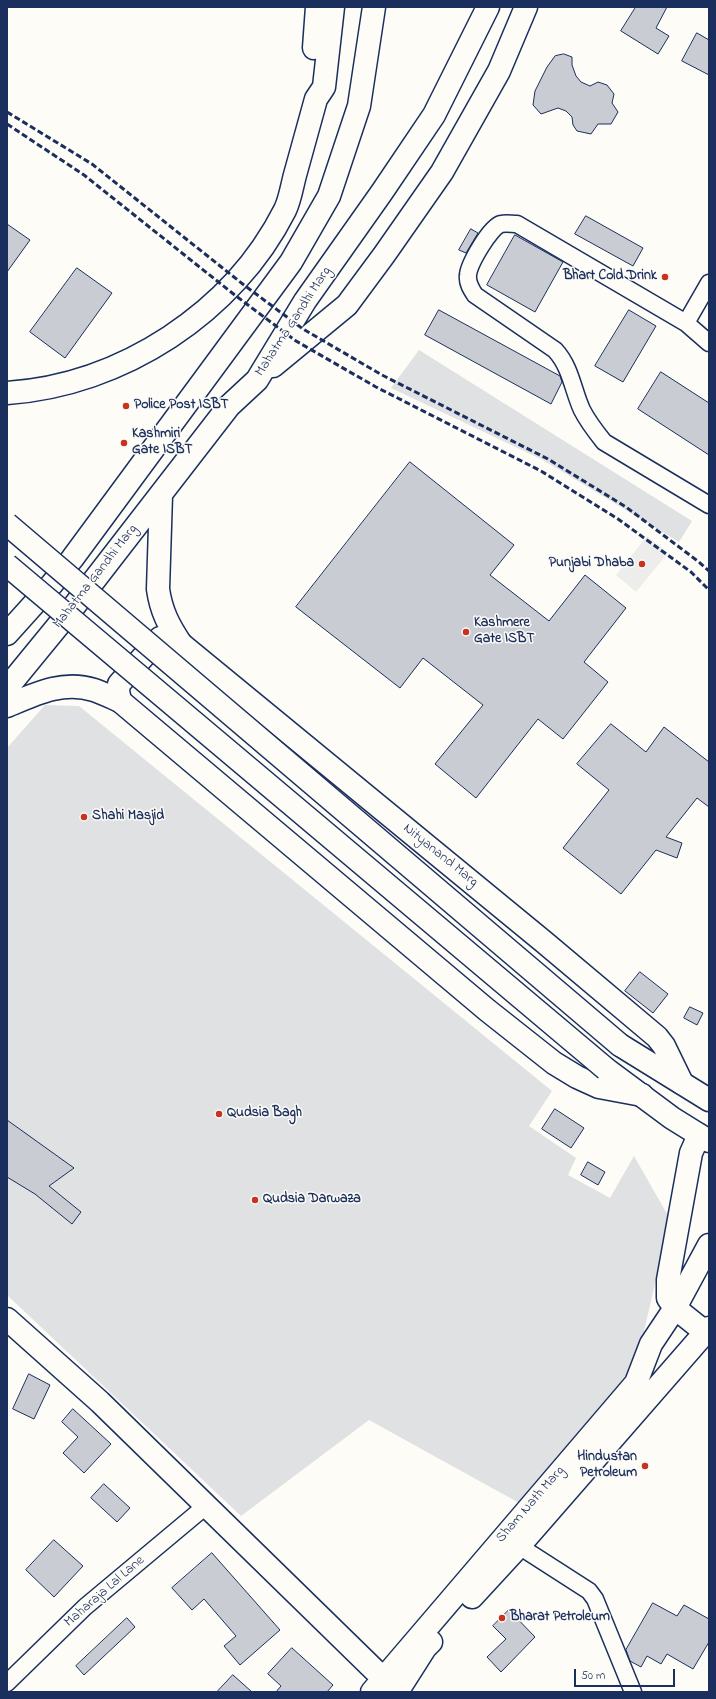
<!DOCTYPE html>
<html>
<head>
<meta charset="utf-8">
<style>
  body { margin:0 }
  #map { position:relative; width:716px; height:1699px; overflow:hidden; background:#fdfcf7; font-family:"Indie Flower",sans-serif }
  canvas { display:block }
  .frame { position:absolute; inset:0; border:8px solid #1b2f5e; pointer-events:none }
  .scale { position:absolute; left:574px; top:1669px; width:101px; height:18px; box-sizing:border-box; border:2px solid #1b2f5e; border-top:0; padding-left:5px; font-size:12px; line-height:14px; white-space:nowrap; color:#1b2f5e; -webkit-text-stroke:3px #fdfcf7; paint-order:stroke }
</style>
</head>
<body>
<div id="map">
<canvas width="716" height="1699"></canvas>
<div class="frame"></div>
<div class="scale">50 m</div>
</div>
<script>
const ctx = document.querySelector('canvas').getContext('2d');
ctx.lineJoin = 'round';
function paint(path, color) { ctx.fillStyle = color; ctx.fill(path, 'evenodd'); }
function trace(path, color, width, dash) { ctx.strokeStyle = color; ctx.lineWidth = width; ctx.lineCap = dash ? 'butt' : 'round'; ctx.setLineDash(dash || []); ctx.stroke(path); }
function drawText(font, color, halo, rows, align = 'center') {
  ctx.font = font + ' "Indie Flower",sans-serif'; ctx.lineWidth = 3; ctx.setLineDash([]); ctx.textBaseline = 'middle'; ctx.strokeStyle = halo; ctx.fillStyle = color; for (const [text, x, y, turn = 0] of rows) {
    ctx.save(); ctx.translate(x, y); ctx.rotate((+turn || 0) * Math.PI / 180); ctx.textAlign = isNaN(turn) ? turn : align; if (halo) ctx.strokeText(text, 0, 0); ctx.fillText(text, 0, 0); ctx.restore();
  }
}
const built = new Path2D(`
  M647 536 668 553 636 592 616 575Z`);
const green = new Path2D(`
  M419 350 692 521 679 542 543 460 391 388Z
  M45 705 79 706 552 1091 529 1126 576 1158 568 1175 610 1198 634 1156 670 1219 635 1370 521 1504 369 1420 241 1516 7 1295V748Z`);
const building = new Path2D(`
  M636 7H667L656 28 669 36 658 54 621 31Z
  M697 33 709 40V75L682 61Z
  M564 54 572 57V65L576 76 581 82 590 86 598 82 607 85 614 94 612 103 618 112 611 124H598L591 134 577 131 573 125 572 117 566 111 558 108 541 114 533 105 535 91 547 67 555 56Z
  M586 216 643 248 633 266 575 234Z
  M7 224 30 240 7 272Z
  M471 229 478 233 466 253 459 250Z
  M515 235 563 262 535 312 487 285Z
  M77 268 112 293 65 358 30 332Z
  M439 310 560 376 562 382 551 404 425 335Z
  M629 310 656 326 623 382 595 366Z
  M661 372 709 403V455L638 409Z
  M410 462 514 545 490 575 549 621 585 575 626 608 584 662 608 682 563 739 538 719 476 798 435 764 483 705 423 658 400 688 296 607Z
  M611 724 646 752 664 727 709 762V807L697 798 666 837 682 843 677 858 656 850 621 894 563 848 609 790 577 764Z
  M640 972 668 994 653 1013 625 991Z
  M690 1007 703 1013 697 1025 684 1018Z
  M555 1109 584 1128 571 1148 542 1129Z
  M7 1120 74 1168 49 1186 81 1212 72 1224 35 1194 7 1177Z
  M588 1162 605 1172 598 1185 581 1175Z
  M29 1374 50 1385 34 1419 13 1409Z
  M73 1409 111 1444 84 1473 63 1453 78 1437 62 1422Z
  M104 1484 130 1508 117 1522 91 1498Z
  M54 1540 83 1566 54 1597 26 1570Z
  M212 1553 280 1630 240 1665 224 1646 236 1636 204 1599 192 1610 172 1588Z
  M653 1603 677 1616 684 1605 709 1619V1642L693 1669 667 1654 661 1664 647 1656 641 1667 630 1661 626 1650Z
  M509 1610 535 1637 501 1672 487 1657 506 1639 493 1626Z
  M127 1618 135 1627 84 1675 76 1666Z
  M292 1648 333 1685 327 1692H276L281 1686 268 1674Z
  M233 1675 252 1692H217Z`);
const minor = new Path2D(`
  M686 323 709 283
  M709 343 686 323 517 224C512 224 506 223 501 224 490 227 469 264 468 275 467 283 471 289 475 295L555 350C571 367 573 391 582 410 588 422 596 432 604 442L709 505
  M519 1546 589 1591 595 1599 633 1692
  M7 1683 85 1607 207 1505`);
const secondary = new Path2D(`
  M642 1095 599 1087 577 1077 554 1063 487 1010 120 701 118 691 119 684 160 638 167 636 181 644 544 942 657 1037 664 1046 682 1083
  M699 1135 691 1153 668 1280V1298L675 1308 705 1332
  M7 1319 100 1402 397 1692
  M472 1597 519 1546 709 1328
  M372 1692 636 1383 651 1344 675 1308 709 1245
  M397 1692 425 1648 431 1642`);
const primary = new Path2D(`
  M620 1045 709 1100
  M606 1069 672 1118 709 1141`);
const trunk = new Path2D(`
  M314 48 317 7
  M273 366 347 305 384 255 442 172 499 71 526 7
  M7 393C122 385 233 313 285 210 290 200 292 186 295 175 302 150 309 124 316 99L324 87 333 7
  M161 495 158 589C161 611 169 626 181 644
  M7 634 52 584 72 559 291 262 329 196 359 106 374 7
  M7 688 75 605 229 406 257 380 305 301 382 192 434 115 488 7
  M7 706C35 694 63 680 94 690 103 693 111 697 120 701`);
const rail = new Path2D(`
  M7 112 92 164 244 285 303 329 382 375 548 459 626 507 699 562 709 571
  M7 124 84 175 236 296 296 341 376 387 541 471 618 519 691 572 709 590`);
const trunkBridge = new Path2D(`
  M7 524 620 1045
  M7 565 606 1069`);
const markers = [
  [665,277,4,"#c8321e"],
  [126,406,4,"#c8321e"],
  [124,443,4,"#c8321e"],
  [642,564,4,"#c8321e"],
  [466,632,4,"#c8321e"],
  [84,817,4,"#c8321e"],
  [219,1114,4,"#c8321e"],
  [255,1200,4,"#c8321e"],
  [645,1466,4,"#c8321e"],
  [502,1618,4,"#c8321e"]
];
const poiNames = [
  ["Bhart Cold Drink",657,277,"right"],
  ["Police Post ISBT",134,406],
  ["Kashmiri",132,435],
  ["Gate ISBT",132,451],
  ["Punjabi Dhaba",634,564,"right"],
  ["Kashmere",474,624],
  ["Gate ISBT",474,640],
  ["Shahi Masjid",92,817],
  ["Qudsia Bagh",227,1114],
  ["Qudsia Darwaza",263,1200],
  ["Hindustan",637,1458,"right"],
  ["Petroleum",637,1474,"right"],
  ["Bharat Petroleum",510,1618]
];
const streetNames = [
  ["Mahatma Gandhi Marg",294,322,-57],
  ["Mahatma Gandhi Marg",96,577,-52],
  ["Nityanand Marg",440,856,39],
  ["Sham Nath Marg",531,1505,-49],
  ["Maharaja Lal Lane",105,1592,-41]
];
paint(built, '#edeeec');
paint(green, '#e0e1e3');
paint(building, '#c9ccd3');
trace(building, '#1b2f5e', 1);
trace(minor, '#1b2f5e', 19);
trace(secondary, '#1b2f5e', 25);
trace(primary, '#1b2f5e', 25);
trace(trunk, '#1b2f5e', 25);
trace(minor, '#fdfcf7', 16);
trace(secondary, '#fdfcf7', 22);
trace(primary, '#fdfcf7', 22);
trace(trunk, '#fdfcf7', 22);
trace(rail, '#1b2f5e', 3, [6, 3]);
trace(trunkBridge, '#1b2f5e', 25, []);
trace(trunkBridge, '#fdfcf7', 22);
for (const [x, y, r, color] of markers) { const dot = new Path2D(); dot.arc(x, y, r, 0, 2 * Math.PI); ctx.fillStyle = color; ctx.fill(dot); trace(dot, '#fdfcf7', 1.5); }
drawText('bold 14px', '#1b2f5e', '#fdfcf7', poiNames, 'left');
drawText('14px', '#1b2f5e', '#fdfcf7', streetNames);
</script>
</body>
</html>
